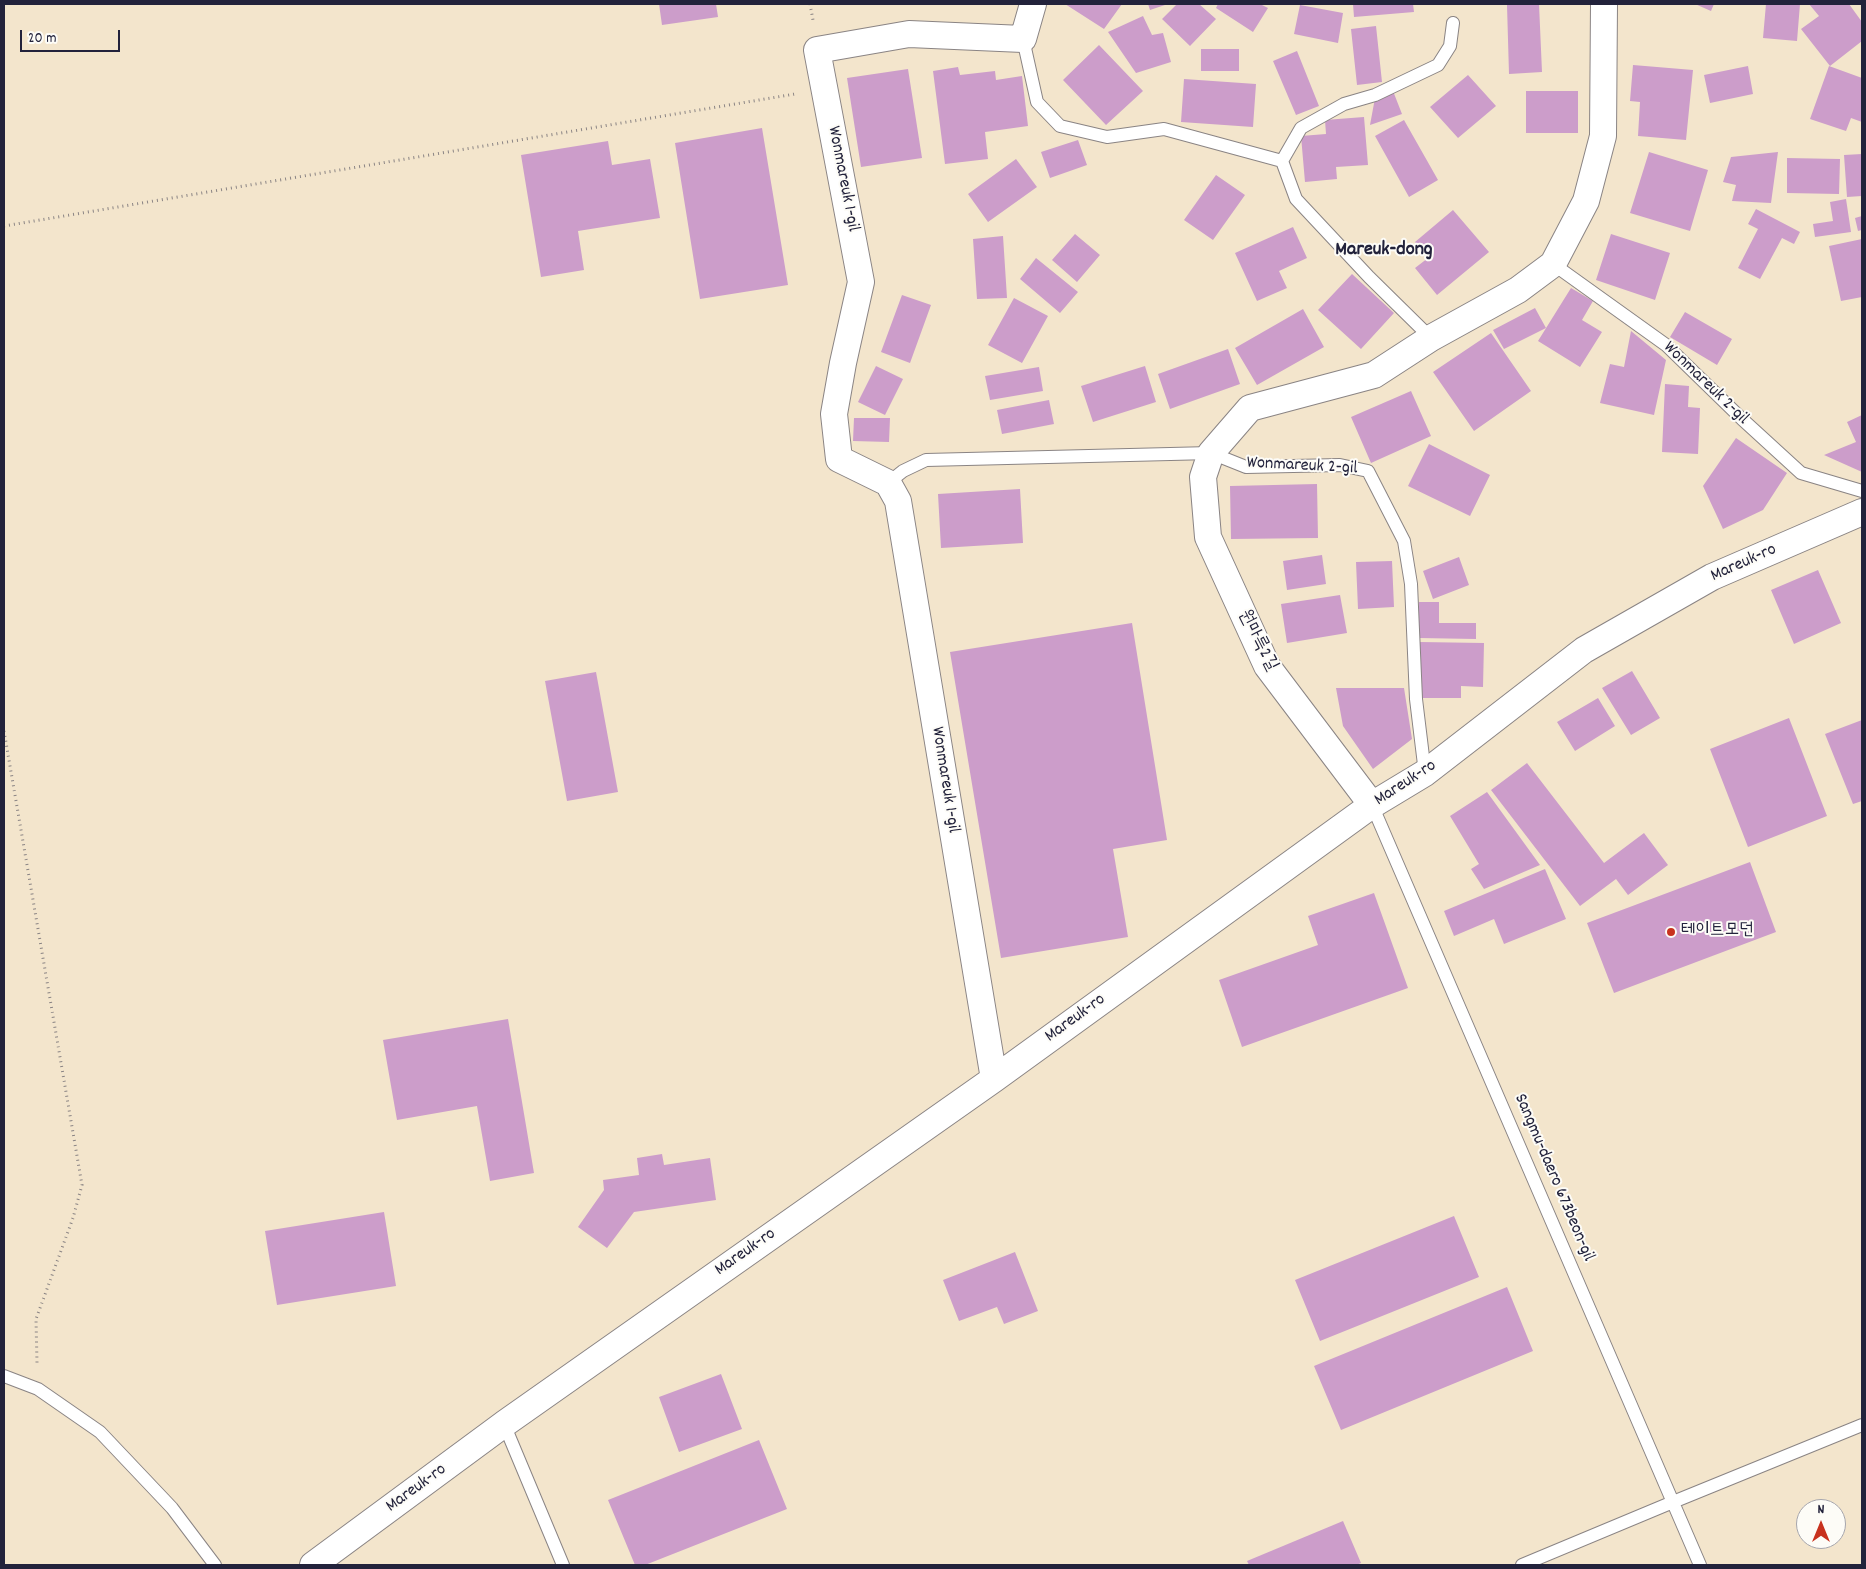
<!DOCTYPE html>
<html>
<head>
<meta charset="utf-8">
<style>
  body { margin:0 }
  #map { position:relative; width:1866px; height:1569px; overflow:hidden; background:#f3e5cc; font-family:Dekko,sans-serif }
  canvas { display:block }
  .frame { position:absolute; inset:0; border:5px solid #22223b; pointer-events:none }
  .north { position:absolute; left:1796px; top:1499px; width:50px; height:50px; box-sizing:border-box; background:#fdfcf7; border:1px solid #a5a5ac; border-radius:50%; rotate:0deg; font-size:14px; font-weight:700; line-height:20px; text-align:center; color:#22223b }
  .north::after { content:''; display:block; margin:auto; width:18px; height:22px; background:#c8321e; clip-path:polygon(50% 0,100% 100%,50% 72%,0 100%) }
  .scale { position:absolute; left:20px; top:30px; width:100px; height:22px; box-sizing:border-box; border:2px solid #22223b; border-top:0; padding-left:6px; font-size:15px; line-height:18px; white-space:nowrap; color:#22223b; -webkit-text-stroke:4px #fdfcf7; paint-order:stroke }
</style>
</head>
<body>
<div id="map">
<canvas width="1866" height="1569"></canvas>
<div class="frame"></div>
<div class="north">N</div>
<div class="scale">20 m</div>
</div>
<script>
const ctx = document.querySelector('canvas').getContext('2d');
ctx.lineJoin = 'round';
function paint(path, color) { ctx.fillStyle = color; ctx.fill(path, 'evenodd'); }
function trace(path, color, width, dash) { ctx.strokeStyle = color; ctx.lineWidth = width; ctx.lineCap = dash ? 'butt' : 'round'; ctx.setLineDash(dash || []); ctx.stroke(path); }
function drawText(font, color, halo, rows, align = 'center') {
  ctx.font = font + ' Dekko,"Poor Story",sans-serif'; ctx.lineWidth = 4; ctx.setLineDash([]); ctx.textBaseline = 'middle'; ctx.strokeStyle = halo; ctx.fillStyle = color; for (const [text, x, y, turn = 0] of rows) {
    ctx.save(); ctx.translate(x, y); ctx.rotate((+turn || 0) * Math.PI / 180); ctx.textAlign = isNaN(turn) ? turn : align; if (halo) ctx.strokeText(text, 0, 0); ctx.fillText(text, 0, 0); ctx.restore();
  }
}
const building = new Path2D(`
  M659 4H716L718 17 662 25Z
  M1065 4H1122L1104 29Z
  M1148 4H1168L1150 10Z
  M1177 4H1199L1216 19 1190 46 1162 19Z
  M1218 4H1260L1268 8 1253 32 1216 8Z
  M1353 4H1413L1414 12 1354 17Z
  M1539 4 1542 72 1509 74 1507 5Z
  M1695 4H1714L1711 11Z
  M1766 4H1800L1797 41 1763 38Z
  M1809 4H1849L1862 22V41L1830 66 1801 29 1819 16Z
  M1300 5 1343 13 1338 43 1294 34Z
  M1143 16 1152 35 1163 33 1171 62 1136 73 1108 32Z
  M1376 26 1382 82 1357 85 1351 29Z
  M1099 45 1143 91 1106 125 1063 80Z
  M1201 49H1239V71H1201Z
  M1297 51 1319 106 1296 115 1273 61Z
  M1633 65 1693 70 1686 140 1638 136 1640 102 1630 101Z
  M1748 66 1753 94 1710 103 1704 75Z
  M1829 66 1862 78V122L1851 118 1846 131 1810 119Z
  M958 67 960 75 995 71 996 80 1022 76 1028 126 985 132 988 159 945 164 933 71Z
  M908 69 922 158 861 167 847 78Z
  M1468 75 1496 106 1458 138 1430 107Z
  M1184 79 1256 84 1253 127 1181 122Z
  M1393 91 1402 114 1370 125 1375 98Z
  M1526 91H1578V133H1526Z
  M1364 117 1368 165 1336 167 1337 179 1305 182 1301 136 1326 134 1325 120Z
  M1404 120 1438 180 1409 197 1375 136Z
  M762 128 788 285 700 299 675 143Z
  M1078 140 1087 165 1050 178 1041 152Z
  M608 141 612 165 650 159 660 218 578 231 584 270 541 277 521 155Z
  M1649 152 1708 170 1690 231 1630 213Z
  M1778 152 1771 203 1732 201 1736 185 1723 182 1731 157Z
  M1862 154V196L1847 197 1844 155Z
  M1787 158 1840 159 1839 194 1787 193Z
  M1016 159 1037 187 988 222 968 194Z
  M1216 175 1245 195 1213 240 1184 220Z
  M1846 199 1851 232 1815 237 1813 224 1833 221 1830 202Z
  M1756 209 1800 232 1794 244 1782 238 1760 279 1738 268 1758 229 1748 224Z
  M1453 210 1489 252 1437 295 1415 268 1428 258 1415 242Z
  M1862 216V230L1858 231 1855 218Z
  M1293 227 1307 258 1279 271 1287 288 1257 301 1235 253Z
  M1075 234 1100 255 1077 282 1052 260Z
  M1611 234 1670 253 1655 300 1596 280Z
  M1003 236 1007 298 977 299 973 239Z
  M1862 239V297L1841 301 1829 246Z
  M1036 258 1078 292 1060 313 1020 279Z
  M1352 274 1394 313 1361 349 1318 310Z
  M1571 288 1593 301 1582 320 1602 332 1580 367 1538 341Z
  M902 295 931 305 910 363 881 352Z
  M1014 298 1048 316 1022 363 988 345Z
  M1535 308 1546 328 1504 349 1493 330Z
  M1303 309 1324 347 1257 385 1235 348Z
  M1685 312 1732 339 1717 365 1670 337Z
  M1631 331 1666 360 1654 415 1600 403 1610 364 1624 367Z
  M1491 333 1531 391 1474 431 1433 372Z
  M1228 349 1240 384 1170 409 1158 374Z
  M876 366 903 379 885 415 858 402Z
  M1145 366 1156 402 1093 422 1081 386Z
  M1039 367 1043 391 990 400 985 376Z
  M1665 384 1689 386 1688 407 1700 408 1698 454 1662 452Z
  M1411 391 1431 436 1371 463 1351 417Z
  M1049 400 1054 424 1002 434 997 410Z
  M1862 415V472L1824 455 1856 442 1847 422Z
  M854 418H890L889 442 853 441Z
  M1736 438 1787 473 1763 510 1723 529 1703 486Z
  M1429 444 1490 475 1470 516 1408 486Z
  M1317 484 1318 538 1231 539 1230 486Z
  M1020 489 1023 543 941 548 938 494Z
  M1322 555 1326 584 1287 590 1283 561Z
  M1459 557 1469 585 1433 599 1423 571Z
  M1392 561 1394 607 1358 609 1356 562Z
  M1818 570 1841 623 1794 644 1771 590Z
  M1340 595 1347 633 1287 643 1281 604Z
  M1419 602H1439V623H1476V639L1419 638Z
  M1132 623 1167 840 1113 849 1128 937 1001 958 950 652Z
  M1420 642 1484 643 1483 687 1461 686V698H1420Z
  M1632 671 1660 718 1631 735 1602 688Z
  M596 672 618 792 567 801 545 681Z
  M1336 688H1404L1412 739 1373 769 1343 726Z
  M1598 698 1615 726 1575 751 1557 722Z
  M1789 718 1827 816 1748 847 1710 749Z
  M1862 720V801L1853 804 1825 734Z
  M1527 763 1604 863 1644 833 1668 865 1628 895 1616 879 1580 906 1491 790Z
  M1487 792 1540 865 1484 889 1471 869 1479 864 1450 816Z
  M1750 862 1776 932 1614 993 1587 923Z
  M1545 869 1566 919 1504 944 1494 919 1454 936 1444 911Z
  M1374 893 1408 988 1242 1047 1219 980 1318 945 1308 916Z
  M508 1019 534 1173 490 1181 477 1106 397 1120 383 1040Z
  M662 1154 664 1165 710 1158 716 1200 634 1212 607 1248 578 1227 604 1190 603 1180 639 1175 637 1158Z
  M384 1212 396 1286 277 1305 265 1231Z
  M1454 1216 1479 1277 1320 1341 1295 1280Z
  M1015 1252 1038 1311 1004 1324 997 1307 959 1321 943 1280Z
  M1507 1287 1533 1351 1341 1430 1314 1366Z
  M721 1374 742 1429 679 1452 659 1397Z
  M759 1440 787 1509 645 1565H635L608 1500Z
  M1343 1521 1361 1563 1356 1565H1249L1247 1561Z`);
const path = new Path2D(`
  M810 4 813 20
  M4 226 795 94
  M4 731 82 1185 73 1218 36 1319 37 1363`);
const service = new Path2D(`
  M1023 39 1037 102 1060 126 1107 137 1164 129 1282 161
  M1282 161 1301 128 1344 104 1375 95 1438 65 1450 46 1453 23
  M1282 161 1296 199 1369 277 1431 338
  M1553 264 1666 345 1742 419 1801 473 1862 491
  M888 483 903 471 926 460 1211 453 1246 467 1340 465 1368 471 1404 541 1411 584 1416 699 1425 773
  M1372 805 1700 1565
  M4 1376 38 1389 100 1432 172 1508 215 1565
  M504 1424 563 1565
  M1522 1565 1673 1502 1862 1425`);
const minor = new Path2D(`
  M1372 805 1267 666 1208 537 1203 477 1211 453 1250 408 1374 375 1431 338 1518 290 1553 264 1586 201 1603 136 1604 4
  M994 1079 898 501 888 483 839 459 834 414 843 363 861 282 817 50 909 34 1023 39 1033 4
  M313 1565 504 1424 994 1079 1372 805 1425 773 1584 650 1712 577 1862 512`);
const markers = [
  [1671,932,5,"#c8321e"]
];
const streetNames = [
  ["Wonmareuk 1-gil",842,179,79],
  ["Wonmareuk 2-gil",1705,384,44],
  ["Wonmareuk 2-gil",1302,467,3],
  ["Mareuk-ro",1744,564,-24],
  ["원마륵2길",1257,641,63],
  ["Wonmareuk 1-gil",944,780,81],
  ["Mareuk-ro",1406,784,-33],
  ["Mareuk-ro",1076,1019,-36],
  ["Sangmu-daero 673beon-gil",1553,1178,67],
  ["Mareuk-ro",746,1253,-35],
  ["Mareuk-ro",417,1489,-36]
];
const poiNames = [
  ["테이트모던",1681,932]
];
const quarterNames = [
  ["Mareuk-dong",1384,251]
];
paint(building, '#cc9dca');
trace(service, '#8a8484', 14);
trace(minor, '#8a8484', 28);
trace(path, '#8a8484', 3, [1, 4]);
trace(service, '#fff', 12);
trace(minor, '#fff', 26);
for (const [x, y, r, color] of markers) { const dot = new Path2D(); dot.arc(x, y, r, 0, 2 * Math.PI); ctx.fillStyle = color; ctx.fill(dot); trace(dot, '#fdfcf7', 2); }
drawText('18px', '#22223b', '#fdfcf7', streetNames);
drawText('18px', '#22223b', '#fdfcf7', poiNames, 'left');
drawText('bold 20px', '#22223b', '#fdfcf7', quarterNames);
</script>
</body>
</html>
